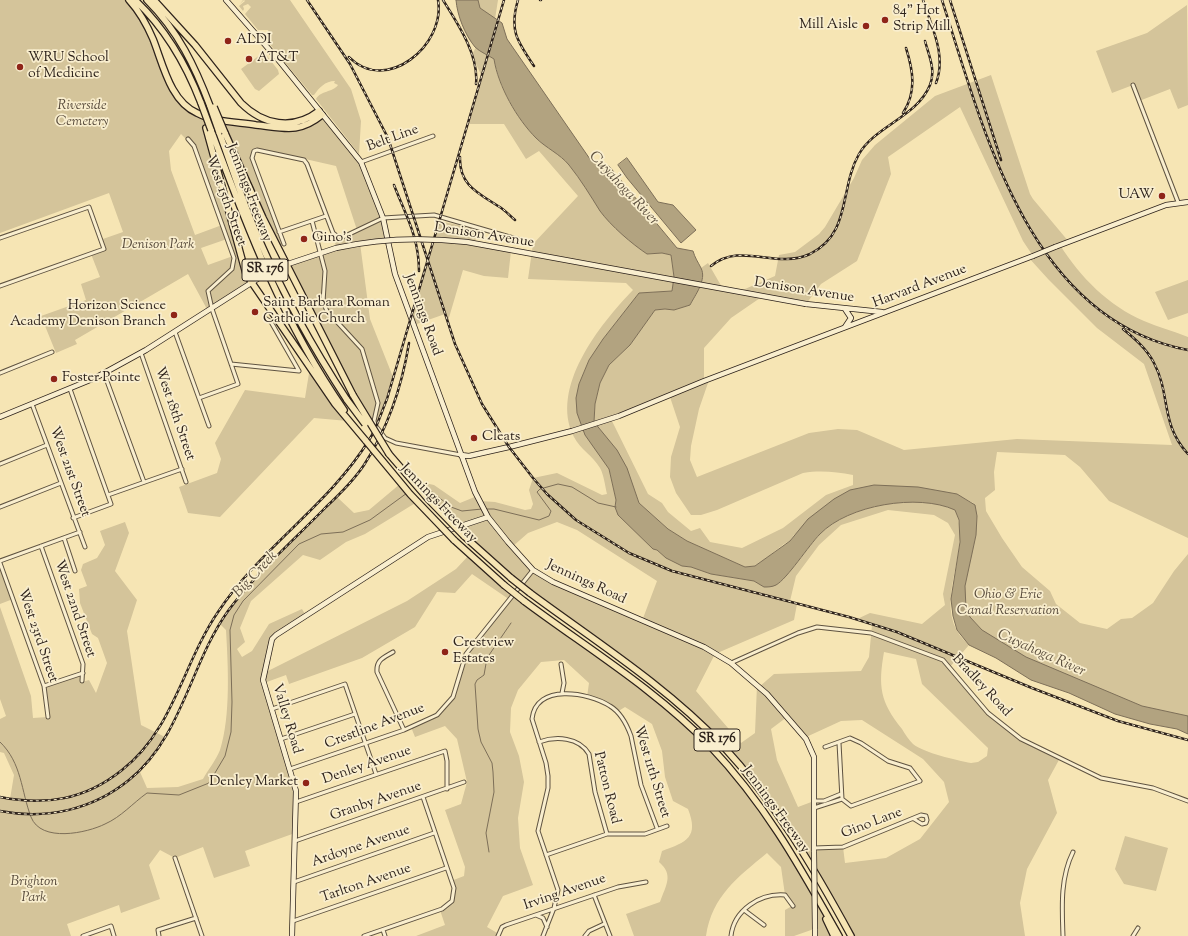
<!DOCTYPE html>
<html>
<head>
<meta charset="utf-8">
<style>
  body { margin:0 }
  canvas { display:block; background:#f6e5b4 }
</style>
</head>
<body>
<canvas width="1188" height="936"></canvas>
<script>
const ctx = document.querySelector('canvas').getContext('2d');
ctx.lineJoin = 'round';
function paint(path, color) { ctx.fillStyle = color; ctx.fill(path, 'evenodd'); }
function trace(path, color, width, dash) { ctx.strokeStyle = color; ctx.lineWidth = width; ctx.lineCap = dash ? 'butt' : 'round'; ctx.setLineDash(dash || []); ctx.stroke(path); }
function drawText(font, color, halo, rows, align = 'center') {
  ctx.font = font + ' "Sorts Mill Goudy",serif'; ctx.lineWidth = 3.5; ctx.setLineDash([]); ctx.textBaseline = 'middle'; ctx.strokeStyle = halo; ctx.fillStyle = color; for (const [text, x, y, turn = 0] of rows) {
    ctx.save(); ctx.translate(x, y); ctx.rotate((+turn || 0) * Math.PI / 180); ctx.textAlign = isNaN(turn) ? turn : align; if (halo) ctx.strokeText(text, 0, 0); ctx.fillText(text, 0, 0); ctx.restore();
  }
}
const green = new Path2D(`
  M0 0H129L142 19 175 93 204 118 246 274 252 282 208 311 188 274 75 340 77 344 56 353 41 316 86 300 81 284 100 277 91 254 103 249 100 240 123 232 109 193 0 233ZM181 134 194 147 222 225 195 235 171 170 169 151ZM227 239 233 256 208 265 201 248Z
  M243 0H290L351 89 361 121 359 154 316 99C321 90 332 93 338 85L334 83 335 81C325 81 319 88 314 95H312L268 42 267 38 269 33 268 30H258L245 14 251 7 248 4 243 6 244 9 243 11 239 6 245 1 244 0 240 4Z
  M478 0H498L495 19 480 8Z
  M1187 5 1188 105 1178 109 1170 89 1139 101 1133 85 1112 93 1096 51 1147 33Z
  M476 47 494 59C497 86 517 119 536 138 546 148 560 154 569 165 581 180 590 195 600 210 611 226 632 244 647 254L662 253 671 255 674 277 672 291 639 293 603 339 589 360 579 384 600 455 609 469 616 500 615 508 653 549 657 550 666 558 682 566 691 567 711 574 754 581 764 587C768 586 775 586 778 583 794 570 806 549 820 534 848 505 918 493 955 510 972 548 937 594 957 631 960 636 965 641 969 645L949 668 988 713 1021 739 1060 758 1048 780 1057 813 1027 869 1020 903 1025 936H853L803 851 746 772 682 707 511 578 411 480 434 485 460 503 477 496 480 501 495 502 525 510 531 509 533 504 529 490 533 478 557 473 602 495 607 494C605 486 604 475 600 468 593 456 580 449 574 437 549 388 600 324 633 290L626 283 528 279 533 244 578 196 539 151 526 159 504 124H468L482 77 472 55ZM888 510 934 515 948 523 955 535 943 594 945 605 922 624 870 613 855 620 872 625 869 657 861 671 774 674 759 687 757 685 755 733 741 743 696 691 715 654 794 620 797 604 790 601 796 576 819 545 841 525ZM557 522 577 530 657 581 642 621 553 582 533 570 512 547 528 533ZM884 652 916 659 922 684 988 748 987 756 978 762 971 763C956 760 924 753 913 744 909 740 905 734 902 729 880 702 878 686 884 652ZM787 717 804 738 841 721 862 720 923 759 944 782 949 802 920 839 886 858 845 863 843 847 814 848V801L798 807 777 760 771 729Z
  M264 52 278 70 279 74 259 91 255 89 241 69Z
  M991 75 1030 194 1033 199 1069 242 1060 245C1080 277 1109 306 1144 321 1158 327 1173 331 1188 337V538L1109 501 1080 467 1065 455 997 452 994 472 995 490 985 498 986 511 1002 538 1022 567 1050 591 1056 604 1080 623 1107 629 1121 619 1132 618 1153 603 1174 571 1188 554V717L1142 706 1026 660 989 637 970 617 966 609 964 584 975 539 977 516 973 503 956 494 908 487 794 535 790 541 784 544 765 559 755 566 745 567 687 541 668 529 639 503 633 487 594 422 595 404 600 383 609 365 630 345 655 310 665 309 674 310 690 305 703 279 701 268 708 263 723 289 738 292 775 276 779 255 795 252 819 234 825 227 854 178 862 160 875 145 935 96ZM960 107 1023 241 1033 256 1029 258 1048 279 1097 328 1144 364 1172 445 1017 439 904 450 857 430 838 429 809 433 697 477 690 460 691 446 699 409 708 383 707 380 704 381V348L731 318 763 296 806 304 821 284 857 261 891 174 888 157ZM670 397 680 427 671 457 670 477 676 493 691 515H701L717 510 803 473C821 470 836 472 853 475V485L826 495 783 528 742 548 710 542 700 528 691 531 668 512 662 503 648 494 611 419Z
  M322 115 361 162 381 213 388 240 360 243 370 319 393 377 375 432 287 264 336 248 334 236 340 238 357 230 336 166 261 149 257 150 252 156 284 244 278 247 266 217 235 156 219 119 292 129Z
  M439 221 477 229 475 244 511 251 508 278 484 276 463 270 448 321 445 314 414 325C408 309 433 240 439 221Z
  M1188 280V313L1168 320 1155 292Z
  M310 367 348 421 314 418 220 517 188 513 179 487 217 473 221 459 215 443 245 390 305 398Z
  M400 484 417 502 365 534 346 542 320 560 303 555 251 601 240 628 245 642 237 649 242 657 252 651 269 624 302 609 306 616 272 639 264 673 407 601 456 569 470 554 504 585 634 681 687 724 757 801 820 908 834 936H815L814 929 794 936H785V910L792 906 785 895 781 867 767 853C738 877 712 896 706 936H634L626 914 660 902C666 885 674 875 659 862L662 851C687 842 699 837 688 809L673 801 665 777 662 751 652 724 625 707 617 712 611 706 587 697 589 683 564 660 541 662 518 690 511 708 510 732 519 756 524 782 518 818 520 848 533 885 503 896 487 927 499 934 498 936H416L445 925 440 910 448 905 454 893 451 881 464 876 465 867 445 810 461 804 467 782 457 739 445 726 415 737 411 727 437 715 453 697 466 654 510 600 472 574 455 593 437 592 415 627 362 658 289 684 286 675 264 683 295 784V833L245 851 250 866 214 878 203 847 175 858 160 850 149 865 160 899 121 913 119 905 67 924 71 936H0V797L10 799 14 775 4 753 0 752V719L6 716 0 699V607L31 696 33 718 48 717 44 686 83 673 82 682 89 680 96 693 107 663 98 638 92 634 80 603 79 589 87 586 81 570 83 564 97 558 105 545 100 531 125 522 129 533 115 571 137 600 127 631 141 725 165 737 161 746 140 772 147 788 178 787 203 779C208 770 216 760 220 750 231 716 228 665 226 630L220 624 243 592 337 497 354 513 369 510Z
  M0 563 13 599 0 604Z
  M1125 836 1168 848 1156 891 1124 884 1115 869Z`);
const water = new Path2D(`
  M456 0H478L480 8 502 23 507 39 592 162 609 166 677 248 693 251C695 258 698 262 701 268 707 280 695 295 690 305L674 310 665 309 655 310 630 345 609 365 600 383 595 404 594 422 617 450 627 468 639 503 668 529 687 541 745 567 755 566 790 541 808 519 834 499 850 490 874 485 918 487 957 494 975 505 977 516 976 535 965 586 966 609 970 617 982 630 1026 657 1142 706 1188 716V734L1177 729 1150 724 1115 714 1069 693 1031 680 996 658 969 645 957 630 953 616 951 599 960 542 959 520 955 510C918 493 848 505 820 534 809 545 787 579 776 585 772 587 768 587 764 587L754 581 711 574 691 567 682 566 666 558 657 550 653 549 618 515 615 507 616 500 609 469 585 435 577 413 576 398 579 384 589 360 603 339 639 293 672 291 674 277 671 255 662 253 647 254C632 244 611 226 600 211 590 195 581 180 569 165 560 154 546 148 536 138 517 119 498 86 494 59 488 55 480 52 475 47 465 35 457 15 456 0Z
  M627 158 658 202 673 205 696 230 681 243 627 178 618 165Z`);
const stream = new Path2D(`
  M423 489 427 488 451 507 462 511 482 509
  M485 509H494L539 520 549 516 551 511 537 492 540 489 558 484 572 487 598 503 616 507
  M0 742C22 763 21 791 31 817 41 843 87 833 105 824 121 817 133 803 147 793L179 795 209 783 225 756 231 732 232 702 230 630 234 615 243 601 299 544 321 534 343 532 370 520 407 493
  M489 852 486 833 494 792 493 772 492 763 481 742 478 729 475 684 477 680 484 675 487 658 511 623`);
const street = new Path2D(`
  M1133 85 1178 202
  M188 139 194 146 234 258 232 269 208 291 212 309 238 384 199 398
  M361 162 433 136
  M312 221 325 271 323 302 327 311 362 349 378 403 374 421 375 425 385 438 396 443 461 455
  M279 232 326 216
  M0 238 89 207 104 249 0 286
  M284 244 252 158 254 151 257 150 304 160 307 164 333 233 338 237H343L383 218 434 215 527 242
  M265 318 271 322 299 371
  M175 332 209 426
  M141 353 186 482
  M231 364 299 371
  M0 373 52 352
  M104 373 144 482
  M70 389 111 504 73 518
  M32 404 85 547
  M0 464 47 445
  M108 495 182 469
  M0 507 61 483
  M64 538 75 571
  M41 546 83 664 82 681
  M0 561 80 532
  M0 563 44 686 48 717
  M393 652C383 658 376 660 377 672L404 730
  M731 663 798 633 817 627 871 633 943 660 988 713 1021 739 1101 778 1153 788 1188 801
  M561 664 564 683 562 693
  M44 686 83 673
  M272 709 345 684 376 774
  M281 739 355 714
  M539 742C556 736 579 737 589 754L595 792 607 834
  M839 743 842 799
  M825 747 850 738 861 743 888 761 910 768 920 781 851 806 842 799
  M290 769 404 730 437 715 453 697 466 654 533 570
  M814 801H824L841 794
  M296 802 445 751 447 761V789
  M814 808 842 799
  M295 841 464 782
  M814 848 843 847 921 815 926 816 927 820 926 823 922 824 914 819
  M546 855 607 834H645L667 826
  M175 858 202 936
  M294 882 434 833
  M594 895 610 936
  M744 910 764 925
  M536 915 543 918 547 927
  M293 921 446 868
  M383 930 385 936
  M83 936 111 926 114 936
  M159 936 158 930 196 918
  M364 936 442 909 452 901 454 888 423 797
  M498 936 502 927 506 925 618 887 646 882
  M543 936 554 908 558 890 538 831 548 788V776L546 763 532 719C536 683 588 692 610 706 620 712 627 725 631 736L641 785 657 828
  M585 936 589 931 604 924
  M731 936C734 910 760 893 785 895L793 906
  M1063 936C1062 908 1060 878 1073 852
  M1133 936 1138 928`);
const secondary = new Path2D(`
  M226 0 281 63 361 162 383 218 395 274 475 492 488 517 508 542 533 570 553 582 704 647 731 663 767 694 806 739 814 757V852
  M1055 247 1166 205 1188 202
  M285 265 336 248
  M806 304 882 312
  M845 309 851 318 845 327
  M0 417 95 378 146 350 262 276
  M461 455 469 456 509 447 572 431 619 416 704 381 1033 256
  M292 936 296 791 263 680 272 639 276 635 428 537 488 517
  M815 936V929`);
const highway = new Path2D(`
  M129 0C139 11 147 25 153 39 163 64 170 101 197 113 214 122 237 122 256 125 284 128 299 134 322 115
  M135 0C166 29 186 64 201 103
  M147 0C178 31 195 66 210 106
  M154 0 195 45 241 103C263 125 293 131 319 111
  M206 128 246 274 335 404 366 441
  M211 130C247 228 284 324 344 410
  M219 132C232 167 243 203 258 237 283 294 313 348 347 400
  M225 133 263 218 353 395
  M389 454 428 499
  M464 536 511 578
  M454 540 504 585
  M530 593C595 641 666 686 722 745 775 802 814 868 851 936
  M524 601C587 648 655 689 710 746 766 805 800 867 839 936
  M826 919 834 936`);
const rail = new Path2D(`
  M307 0 350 64 388 138 455 344 482 404 509 447 533 478 547 494 576 520 629 553 672 571 849 617 897 632 1032 688 1118 721 1188 740
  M443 0C458 24 479 55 476 84
  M518 0C509 30 517 41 534 66
  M540 0H541
  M923 0C931 26 947 55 936 83
  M942 0C984 131 1029 320 1188 350
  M950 0 1001 160
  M349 57C386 95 446 45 438 0
  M903 113C917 92 913 70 906 48
  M460 157C459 185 478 193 498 206 504 209 509 215 515 220
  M394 185C406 216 419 237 419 271
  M711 266C742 241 775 270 810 254 852 233 839 189 859 154 875 126 917 117 930 85 936 70 929 56 925 41
  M1123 329C1134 338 1147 349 1154 363 1171 395 1160 424 1188 454
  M0 797C45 806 85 800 122 770 173 731 183 663 218 612 260 548 329 505 369 440 377 428 381 413 387 399L504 0
  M0 811C46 820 92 810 129 780 182 738 190 664 228 611 255 574 294 540 326 507 340 494 354 480 364 465 388 428 402 386 409 343`);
const secondaryBridge = new Path2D(`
  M336 248C380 238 423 237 467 242L806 304
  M1033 256 1055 247
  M262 276 283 266
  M814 852 815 929`);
const highwayBridge = new Path2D(`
  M201 103 211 130
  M210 106 219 132
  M214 107 225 133
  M353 395 389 454
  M347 400 365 424
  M366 441 410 494 454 540
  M428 499 464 536
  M511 578 530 593
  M504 585 524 601`);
const markers = [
  [885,20,4,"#8f2418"],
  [866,26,4,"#8f2418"],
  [228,41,4,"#8f2418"],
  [249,59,4,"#8f2418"],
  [20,67,4,"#8f2418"],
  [1162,196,4,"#8f2418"],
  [304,239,4,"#8f2418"],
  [255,312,4,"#8f2418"],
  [174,315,4,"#8f2418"],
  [54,379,4,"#8f2418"],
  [474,438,4,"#8f2418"],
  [445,652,4,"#8f2418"],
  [306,783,4,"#8f2418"]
];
const shields = [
  [265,270,46],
  [717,740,46]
];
const shieldNames = [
  ["SR 176",265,270],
  ["SR 176",717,740]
];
const poiNames = [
  ["84\" Hot",893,12],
  ["Strip Mill",893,28],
  ["Mill Aisle",858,26,"right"],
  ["ALDI",236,41],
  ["WRU School",28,59],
  ["of Medicine",28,75],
  ["AT&T",257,59],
  ["UAW",1154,196,"right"],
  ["Gino's",312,239],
  ["Saint Barbara Roman",263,304],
  ["Catholic Church",263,320],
  ["Horizon Science",166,307,"right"],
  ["Academy Denison Branch",166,323,"right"],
  ["Foster Pointe",62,379],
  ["Cleats",482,438],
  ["Crestview",453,644],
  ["Estates",453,660],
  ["Denley Market",298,783,"right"]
];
const parkNames = [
  ["Riverside",82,107],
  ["Cemetery",82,123],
  ["Denison Park",158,246],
  ["Ohio & Erie",1008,596],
  ["Canal Reservation",1008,612],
  ["Brighton",34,883],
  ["Park",34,899]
];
const streetNames = [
  ["Belt Line",393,139,-20],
  ["Jennings Freeway",248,193,69],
  ["West 15th Street",225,201,70],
  ["Denison Avenue",484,236,9],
  ["Harvard Avenue",920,287,-21],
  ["Denison Avenue",804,291,9],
  ["Jennings Road",422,315,70],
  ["West 18th Street",174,414,71],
  ["West 21st Street",69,472,70],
  ["Jennings Freeway",438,504,46],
  ["Jennings Road",586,583,25],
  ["West 22nd Street",74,609,71],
  ["West 23rd Street",37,636,71],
  ["Bradley Road",981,686,47],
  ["Valley Road",286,719,73],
  ["Crestline Avenue",375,727,-21],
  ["Denley Avenue",367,766,-19],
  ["West 11th Street",651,772,73],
  ["Patton Road",606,788,76],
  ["Granby Avenue",376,802,-19],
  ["Jennings Freeway",775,810,54],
  ["Gino Lane",872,824,-21],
  ["Ardoyne Avenue",361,847,-19],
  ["Tarlton Avenue",366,884,-19],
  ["Irving Avenue",565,893,-19]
];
const waterNames = [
  ["Cuyahoga River",623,189,47],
  ["Big Creek",256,575,-47],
  ["Cuyahoga River",1041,654,24]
];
paint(green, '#d4c49a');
paint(water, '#b2a380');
trace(water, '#7d6f58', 1);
trace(stream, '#7d6f58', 1);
trace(street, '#5f5341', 5);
trace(secondary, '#2d221b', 6);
trace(highway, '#2d221b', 8);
trace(street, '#f9eece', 3);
trace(secondary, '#f9eece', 4.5);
trace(highway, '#f6e5b4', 5.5);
trace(rail, '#2d221b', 2.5);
trace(rail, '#f9eece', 1, [3]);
trace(secondaryBridge, '#2d221b', 6, []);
trace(highwayBridge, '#2d221b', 8, []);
trace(secondaryBridge, '#f9eece', 4.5);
trace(highwayBridge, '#f6e5b4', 5.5);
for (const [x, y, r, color] of markers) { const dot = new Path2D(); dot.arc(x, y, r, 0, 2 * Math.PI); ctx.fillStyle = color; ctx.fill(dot); trace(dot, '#f9eece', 1.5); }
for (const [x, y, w] of shields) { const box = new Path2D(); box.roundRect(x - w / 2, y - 11, w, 22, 3); ctx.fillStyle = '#f9eece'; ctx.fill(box); trace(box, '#2d221b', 1); }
drawText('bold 13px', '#2d221b', null, shieldNames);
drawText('14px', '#2d221b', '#f9eece', poiNames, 'left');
drawText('italic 14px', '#574a3b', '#f9eece', parkNames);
drawText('14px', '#2d221b', '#f9eece', streetNames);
drawText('italic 15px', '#5c4f3e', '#f9eece', waterNames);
</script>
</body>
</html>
